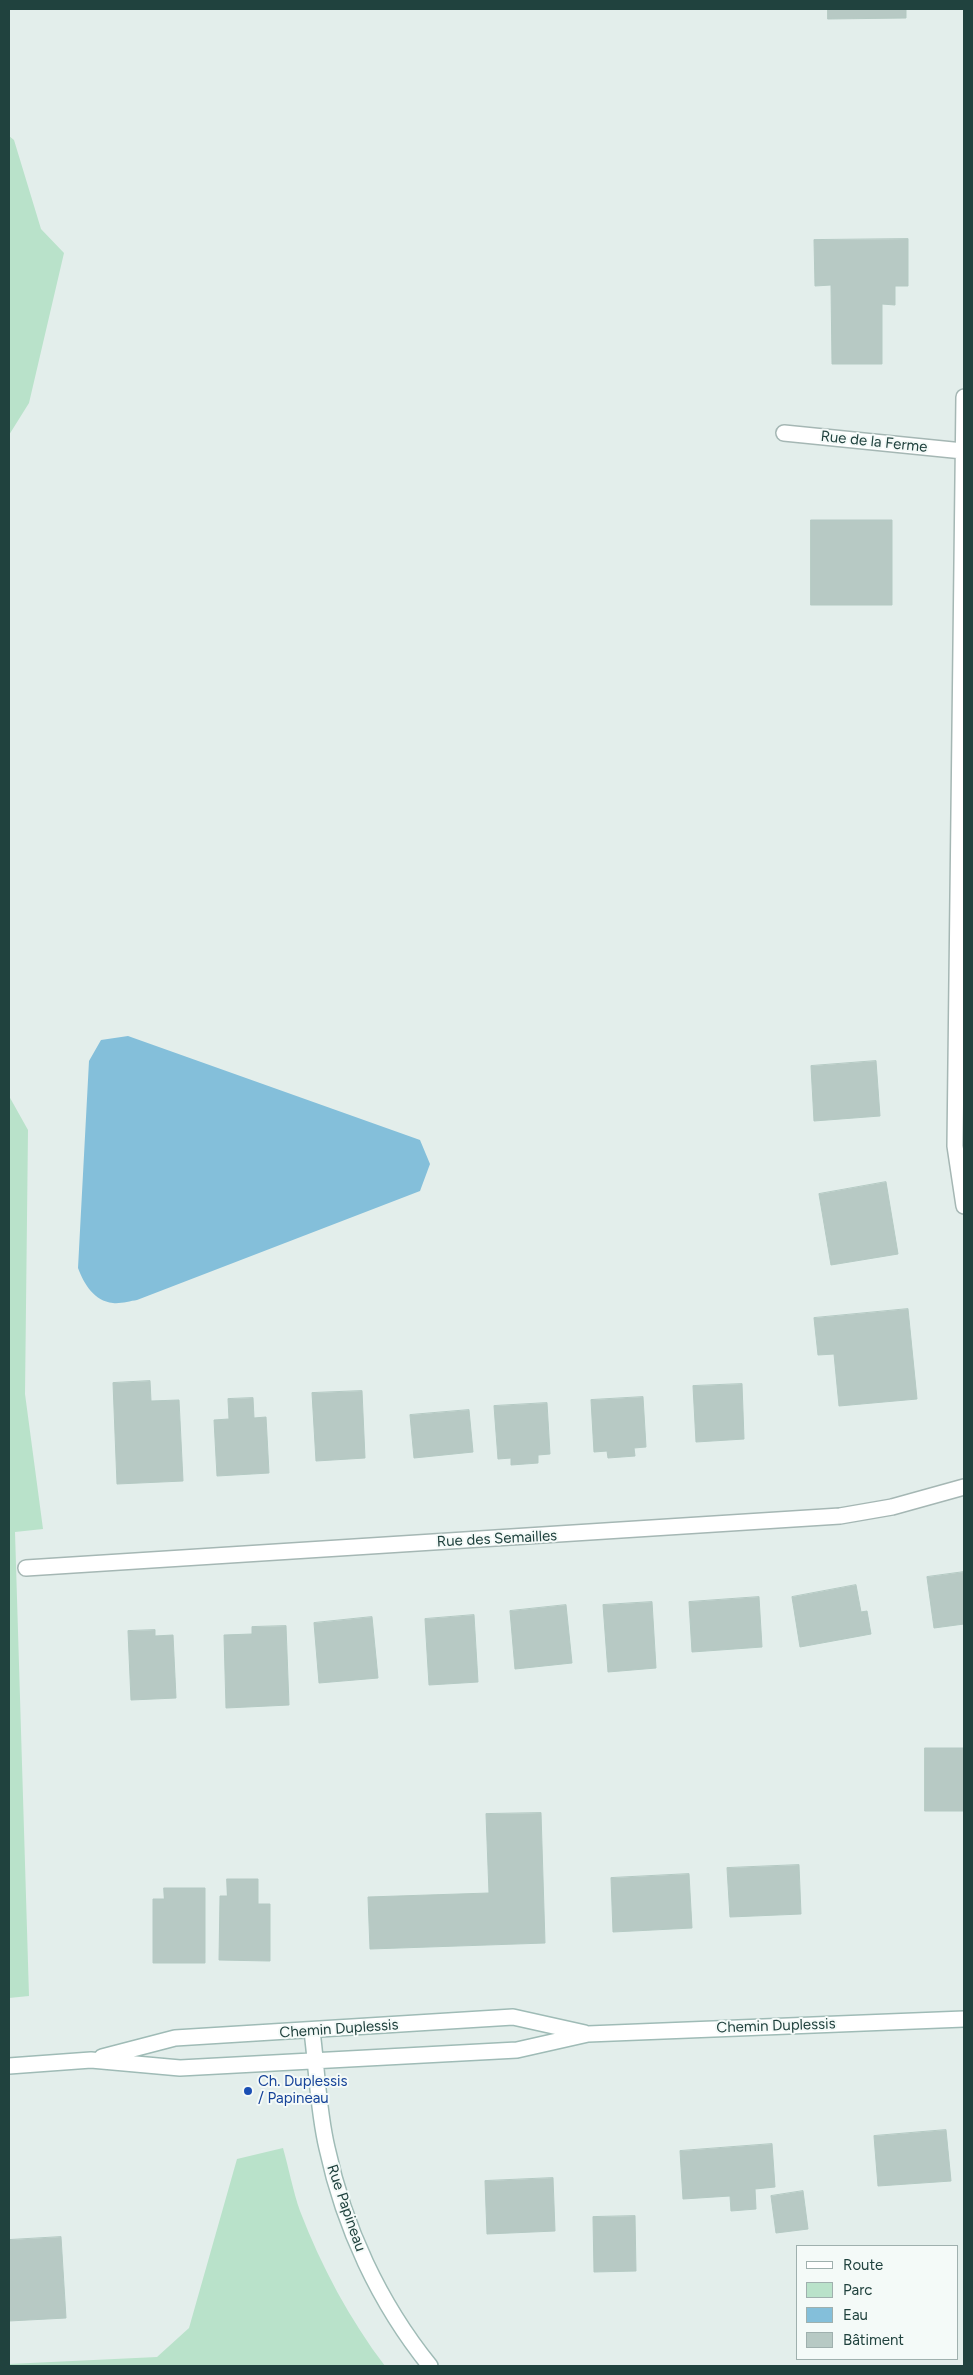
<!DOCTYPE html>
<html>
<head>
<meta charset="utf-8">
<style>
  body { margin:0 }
  #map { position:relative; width:973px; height:2375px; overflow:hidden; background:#e3eeeb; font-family:Figtree,sans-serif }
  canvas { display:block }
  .frame { position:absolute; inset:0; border:10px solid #20423e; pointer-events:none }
  .legend { position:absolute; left:796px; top:2245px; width:162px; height:115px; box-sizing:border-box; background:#f4faf8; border:1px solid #9fb0ae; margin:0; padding:6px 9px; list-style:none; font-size:15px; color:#20423e }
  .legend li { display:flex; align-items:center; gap:10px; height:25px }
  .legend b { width:25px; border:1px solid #9fb0ae }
</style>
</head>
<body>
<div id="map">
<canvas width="973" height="2375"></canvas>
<div class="frame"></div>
<ul class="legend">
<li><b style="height:6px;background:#fff"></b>Route</li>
<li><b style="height:14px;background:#b9e2ca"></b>Parc</li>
<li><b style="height:14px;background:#84bfda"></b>Eau</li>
<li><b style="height:14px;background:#b7c9c4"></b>Bâtiment</li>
</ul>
</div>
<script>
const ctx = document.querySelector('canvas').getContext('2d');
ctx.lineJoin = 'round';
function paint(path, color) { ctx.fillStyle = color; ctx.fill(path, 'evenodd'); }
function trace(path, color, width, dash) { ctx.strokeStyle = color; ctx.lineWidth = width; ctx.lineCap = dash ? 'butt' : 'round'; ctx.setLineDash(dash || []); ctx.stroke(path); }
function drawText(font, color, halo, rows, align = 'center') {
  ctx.font = font + ' Figtree,sans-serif'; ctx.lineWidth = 4; ctx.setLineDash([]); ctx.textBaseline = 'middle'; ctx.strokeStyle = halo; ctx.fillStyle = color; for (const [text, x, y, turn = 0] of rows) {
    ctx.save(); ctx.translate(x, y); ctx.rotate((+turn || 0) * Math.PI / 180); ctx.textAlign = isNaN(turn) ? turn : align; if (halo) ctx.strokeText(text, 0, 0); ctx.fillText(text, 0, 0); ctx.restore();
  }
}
const green = new Path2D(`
  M9 136 14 140 41 229 64 253 29 403 9 435Z
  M9 1096 28 1130 25 1394 43 1529 15 1532 29 1996 9 1998Z
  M283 2148C289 2169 293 2191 300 2211 321 2266 350 2320 385 2366H9V2364L157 2357 189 2328 237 2159Z`);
const water = new Path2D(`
  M128 1036 420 1140 430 1164 420 1191 137 1300C130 1301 120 1304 113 1303 94 1301 84 1284 78 1268L89 1061 101 1040Z`);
const building = new Path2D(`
  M828 9H906V18L828 19Z
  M908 239V286H895V305L882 304V364H832L831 285 815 286 814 240Z
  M811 520H892V605H811Z
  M876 1061 880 1116 814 1121 811 1066Z
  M886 1182 898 1254 831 1265 819 1194Z
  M908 1309 917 1399 839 1406 834 1354 818 1355 814 1318Z
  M150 1381 151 1401 179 1400 183 1481 117 1484 113 1383Z
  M742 1384 744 1439 696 1442 693 1386Z
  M362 1391 365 1458 316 1461 312 1393Z
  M643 1397 646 1447 634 1448 635 1456 608 1458 607 1451 594 1452 591 1400Z
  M253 1398 254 1418 266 1417 269 1473 217 1476 214 1420 229 1419 228 1399Z
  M547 1403 550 1454 538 1455V1463L511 1465V1458L498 1459 494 1406Z
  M469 1410 473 1452 414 1458 410 1415Z
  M964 1572V1624L934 1628 927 1577Z
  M856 1585 861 1612 867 1611 871 1634 800 1647 792 1597Z
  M759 1597 762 1647 692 1652 689 1602Z
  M652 1602 656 1668 608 1672 603 1605Z
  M566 1605 572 1663 515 1669 510 1611Z
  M474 1615 478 1682 429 1685 425 1619Z
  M372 1617 378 1678 319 1683 314 1623Z
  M286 1626 289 1705 226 1708 224 1635 252 1634V1627Z
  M155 1630V1636L173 1635 176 1698 131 1700 128 1631Z
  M925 1748H964V1811H925Z
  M541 1813 545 1943 370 1949 368 1897 489 1893 486 1814Z
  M799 1865 801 1914 730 1917 727 1868Z
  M689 1874 692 1928 613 1932 611 1878Z
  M227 1879H258V1904H270V1961L219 1960 220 1896H227Z
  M164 1888H205V1963H153V1899H164Z
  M946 2130 951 2181 878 2186 874 2136Z
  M772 2144 775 2187 755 2189 756 2209 731 2211 730 2196 683 2199 680 2151Z
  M553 2178 555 2231 487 2234 485 2181Z
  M803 2191 808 2229 776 2233 771 2196Z
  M635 2216 636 2271 594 2272 593 2217Z
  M61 2237 66 2318 9 2321V2240Z`);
const street = new Path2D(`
  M964 397 955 1146 964 1206
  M784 433 963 451
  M26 1568 840 1516 892 1507 964 1487`);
const secondary = new Path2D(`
  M312 2031C317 2070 318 2110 327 2148 344 2227 379 2303 430 2366
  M102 2057 175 2038 513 2017 585 2033
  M9 2066 91 2060 180 2068 517 2050 588 2034 964 2019`);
const markers = [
  [248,2091,5,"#1a4fb4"]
];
const streetNames = [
  ["Rue de la Ferme",874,442,6],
  ["Rue des Semailles",497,1539,-3],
  ["Chemin Duplessis",776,2026,-2],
  ["Chemin Duplessis",339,2029,-4],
  ["Rue Papineau",346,2208,71]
];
const transitNames = [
  ["Ch. Duplessis",258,2082],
  ["/ Papineau",258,2099]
];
paint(green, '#b9e2ca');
paint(water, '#84bfda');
paint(building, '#b7c9c4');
trace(building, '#b4c9c3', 1);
trace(street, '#a5b7b4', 18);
trace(secondary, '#9fbbb6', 18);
trace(street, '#fff', 15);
trace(secondary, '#fff', 15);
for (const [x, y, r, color] of markers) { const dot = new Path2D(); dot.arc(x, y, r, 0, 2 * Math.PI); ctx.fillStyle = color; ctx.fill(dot); trace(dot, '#f4faf8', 2); }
drawText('15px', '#20423e', '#f4faf8', streetNames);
drawText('15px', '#164399', '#f4faf8', transitNames, 'left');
</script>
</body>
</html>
